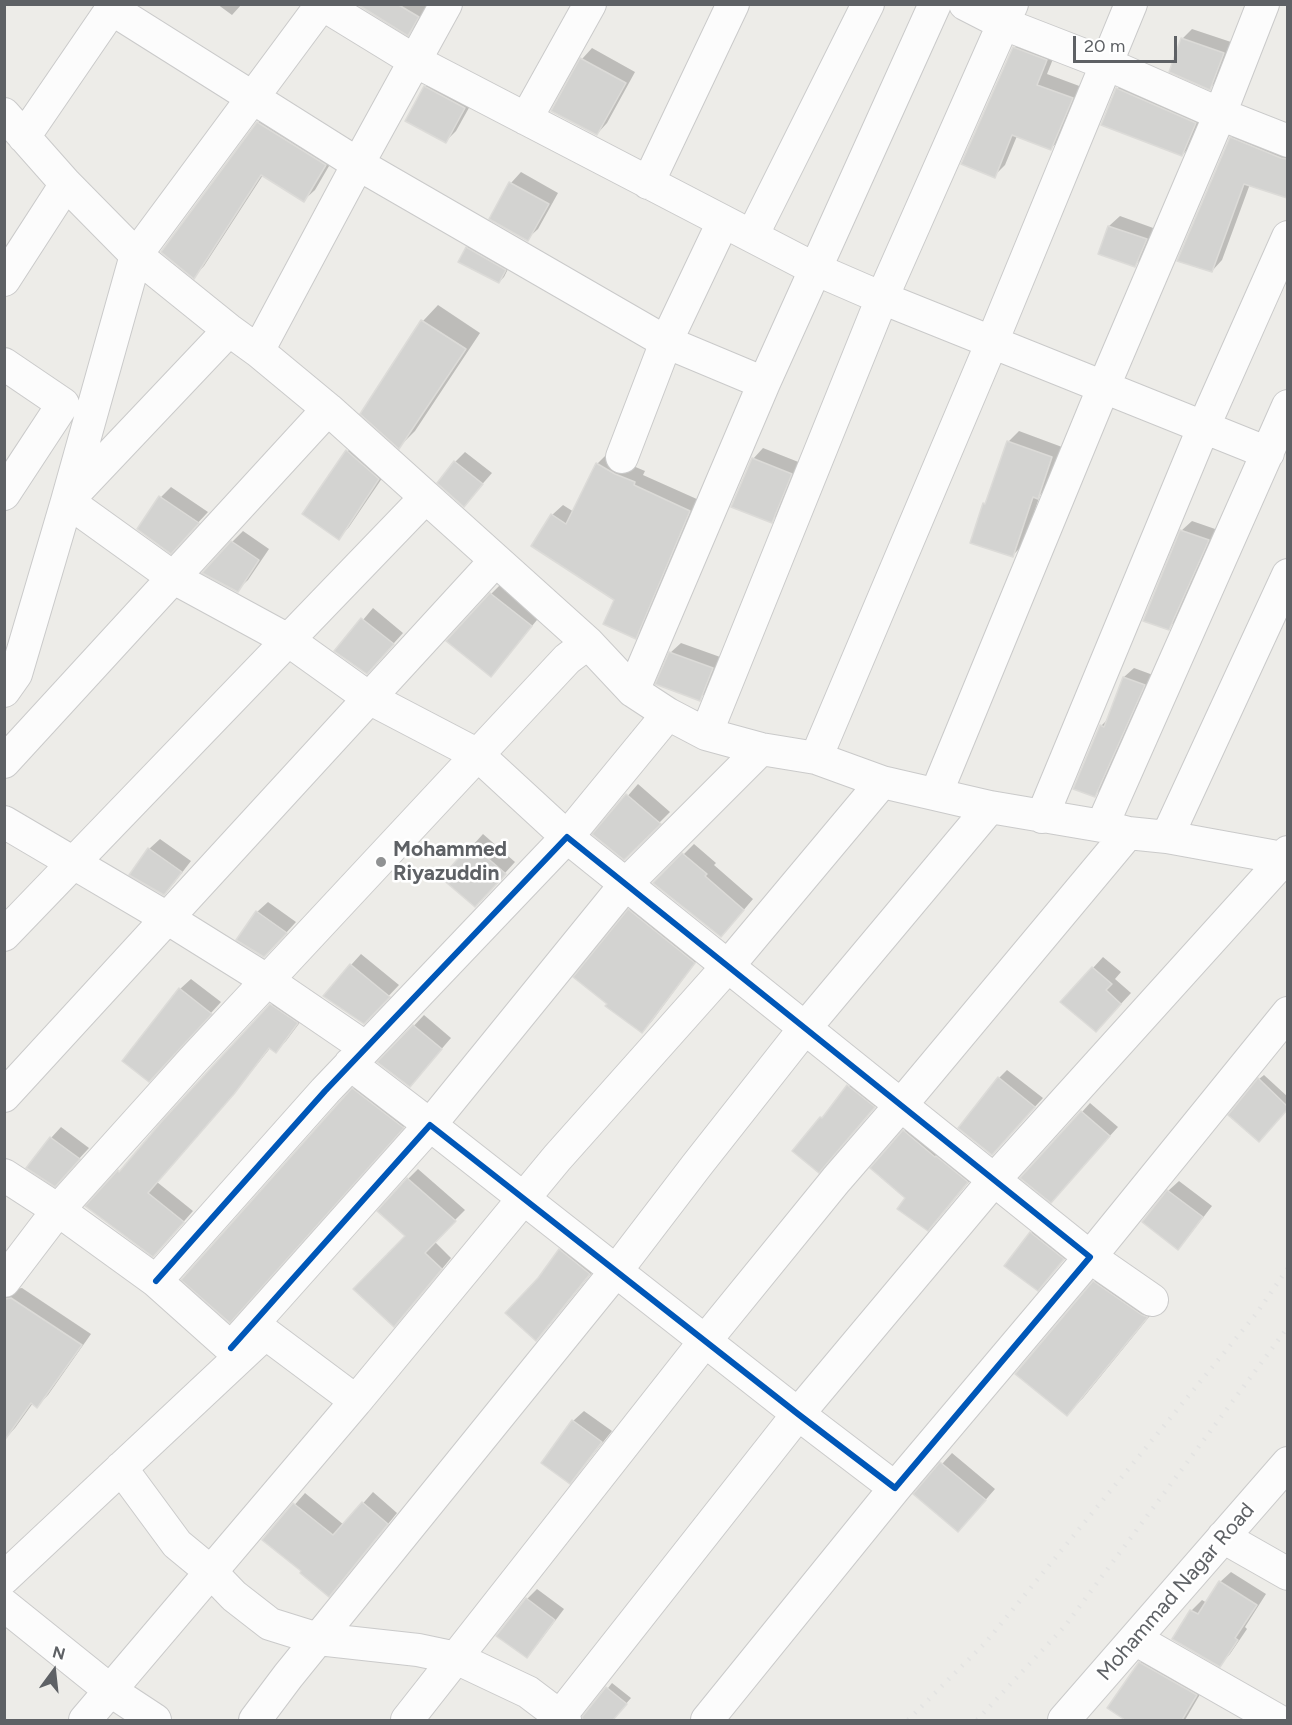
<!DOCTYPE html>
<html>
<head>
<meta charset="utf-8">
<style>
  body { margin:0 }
  #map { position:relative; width:1292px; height:1725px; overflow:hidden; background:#edece8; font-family:Figtree,sans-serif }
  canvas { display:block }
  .frame { position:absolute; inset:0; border:6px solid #5e6165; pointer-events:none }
  .north { position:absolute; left:24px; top:1641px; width:60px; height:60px; -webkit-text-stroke:4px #fff; paint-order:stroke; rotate:15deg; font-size:16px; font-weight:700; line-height:24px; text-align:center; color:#5e6165 }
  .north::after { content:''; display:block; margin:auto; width:21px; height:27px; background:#5e6165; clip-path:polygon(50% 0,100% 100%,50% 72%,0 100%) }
  .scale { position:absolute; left:1073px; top:36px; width:104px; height:27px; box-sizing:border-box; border:3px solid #5e6165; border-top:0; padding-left:8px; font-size:18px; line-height:21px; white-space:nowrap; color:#5e6165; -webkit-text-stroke:4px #fff; paint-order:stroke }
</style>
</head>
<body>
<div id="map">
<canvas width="1292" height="1725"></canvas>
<div class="frame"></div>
<div class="north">N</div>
<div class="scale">20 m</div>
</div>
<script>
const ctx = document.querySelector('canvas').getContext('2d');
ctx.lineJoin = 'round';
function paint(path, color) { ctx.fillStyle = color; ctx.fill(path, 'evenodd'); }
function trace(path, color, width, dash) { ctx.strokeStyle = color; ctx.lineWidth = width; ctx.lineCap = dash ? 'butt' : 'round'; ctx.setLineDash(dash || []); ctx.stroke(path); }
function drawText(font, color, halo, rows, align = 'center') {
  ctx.font = font + ' Figtree,sans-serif'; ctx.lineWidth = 5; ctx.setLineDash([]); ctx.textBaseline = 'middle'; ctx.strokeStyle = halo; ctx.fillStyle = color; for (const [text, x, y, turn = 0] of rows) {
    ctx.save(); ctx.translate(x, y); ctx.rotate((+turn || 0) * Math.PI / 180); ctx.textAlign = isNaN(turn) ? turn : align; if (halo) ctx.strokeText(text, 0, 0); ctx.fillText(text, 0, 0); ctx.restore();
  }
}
const shadow = new Path2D(`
  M217 4H242L232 15Z
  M360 4H426L428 6 418 23 408 34Z
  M1192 29 1234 43 1220 78 1210 88 1182 39Z
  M1025 37 1057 49 1047 74 1082 87 1062 138 1051 148 1017 136 1005 165 994 176 1014 48Z
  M592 48 635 72 607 123 597 134 582 59Z
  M436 76 475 97 456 131 446 141 425 87Z
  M1128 78 1206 113 1193 144 1182 155 1103 124 1117 89Z
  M269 112 336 154 315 190 304 200 263 175 204 266 194 277 163 252 258 123Z
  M1242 127 1288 146V197L1250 184 1222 260 1212 271 1231 138Z
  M521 172 558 193 538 229 527 239 491 218 511 183Z
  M1120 216 1156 229 1146 254 1135 265 1109 226Z
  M472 243 510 265 504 277 499 282 467 248Z
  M438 305 480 333 415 431 399 447 423 321Z
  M1019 431 1062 447 1048 487 1040 495 1023 545 1013 555 984 504 988 500 1008 442Z
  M358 440 389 468 349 527 339 538 304 514 348 451Z
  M763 448 801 463 782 511 771 521 753 459Z
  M465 452 492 473 464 505 455 462Z
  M608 453 626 463 645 471 643 475 699 500 646 627 635 637 616 600 552 515 563 505 574 512 597 464Z
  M171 487 208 512 181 541 139 529 161 497Z
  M1192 521 1218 530 1179 617 1169 628 1181 531Z
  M243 531 269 549 248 580 237 590 232 542Z
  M501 584 541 615 501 664 491 675V594Z
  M373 608 403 633 377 662 337 651Z
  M681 643 723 658 710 689 699 699 670 653Z
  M1134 668 1153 675 1104 786 1095 795 1101 726 1109 718 1124 677Z
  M638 784 670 812 624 858 595 834Z
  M483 834 515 862 485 895 443 878Z
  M160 839 191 861 174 883 164 893 149 849Z
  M694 844 716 863 714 865 753 899 731 925 655 883Z
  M640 900 704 951 652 1021 642 1031 629 910Z
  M268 902 296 922 275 945 257 912Z
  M361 954 399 985 363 1023 351 965Z
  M1103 957 1121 972 1115 979 1131 993 1106 1020 1062 1002Z
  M191 979 221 1002 160 1069 180 989Z
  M281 995 307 1013 286 1041 276 1051 271 1047 243 1082 157 1182 193 1211 163 1245 88 1206Z
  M424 1015 451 1038 420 1074 380 1062Z
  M1007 1070 1043 1098 1000 1145 999 1078Z
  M859 1075 884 1096 829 1160 794 1151Z
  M1264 1075 1288 1097V1108L1264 1135 1259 1079Z
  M364 1079 413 1116 240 1310 353 1089Z
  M1090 1103 1118 1127 1087 1161 1082 1112Z
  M915 1121 978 1171 938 1219 907 1198 904 1131Z
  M61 1127 89 1148 65 1174 51 1138Z
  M418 1169 465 1210 434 1241 451 1258 404 1315 408 1179Z
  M1179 1181 1212 1206 1188 1237 1178 1248 1168 1191Z
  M1042 1222 1074 1248 1048 1278 1006 1266 1031 1233Z
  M571 1240 600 1263 546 1329 536 1339 539 1279 560 1250Z
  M1110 1266 1162 1301 1083 1398 1067 1414 1094 1282Z
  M4 1287 14 1289 22 1288 91 1334 48 1395 37 1406 33 1403 15 1428 5 1439Z
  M584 1411 612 1431 580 1471 570 1482 573 1421Z
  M952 1453 995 1489 968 1520 915 1494Z
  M373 1492 397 1513 339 1584 329 1595 304 1571 264 1540 305 1493 344 1525Z
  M1231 1572 1266 1594 1245 1627 1247 1629 1230 1654 1220 1665 1174 1639 1192 1610 1202 1600 1207 1603 1220 1582Z
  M537 1589 564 1609 537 1645 527 1656V1599Z
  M1150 1652 1206 1684 1185 1720H1130L1109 1708 1140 1663Z
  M612 1683 631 1698 612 1720H584V1718Z`);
const building = new Path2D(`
  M357 4H397L419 17 408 36Z
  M1181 38 1224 53 1210 90 1169 72Z
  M1013 47 1047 60 1037 85 1073 98 1051 150 1012 135 995 178 961 164Z
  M580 58 626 83 597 135 551 111Z
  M424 86 465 108 446 143 405 121Z
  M1116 88 1196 123 1182 156 1101 125Z
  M257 122 326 165 304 202 261 175 194 279 161 252Z
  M1230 137 1281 158 1287 159V198L1244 184 1212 272 1177 261Z
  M509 182 549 204 528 241 489 219Z
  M1108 226 1147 239 1135 267 1098 254Z
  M466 247 506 270 499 283 458 262Z
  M421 320 466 349 399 449 360 414Z
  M1007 441 1052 457 1038 499 1033 497 1013 557 970 543 983 503 985 504Z
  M346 450 379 479 339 540 302 514Z
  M752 458 792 474 772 523 731 507Z
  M454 461 483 484 464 507 437 483Z
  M596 463 615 474 635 482 634 485 690 511 636 639 603 624 614 600 531 546 551 514 566 524Z
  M159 496 199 523 171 554 137 529Z
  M1180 530 1209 540 1169 630 1143 621Z
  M231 541 259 560 238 592 202 573Z
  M490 593 532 626 491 677 446 641Z
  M361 618 394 644 367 674 334 651Z
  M669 652 713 668 700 701 655 684Z
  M1123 677 1145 685 1095 797 1073 789 1100 725 1104 727Z
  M626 794 661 824 624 860 592 834Z
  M471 844 506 874 475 907 441 878Z
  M148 848 182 872 164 895 129 875Z
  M682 853 707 874 705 876 744 910 721 937 653 883Z
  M628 909 695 963 642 1033 605 1006 607 1004 573 977Z
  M256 911 287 933 264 957 236 940Z
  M350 964 390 997 364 1024 323 996Z
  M1092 967 1112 984 1106 990 1121 1004 1096 1032 1060 1002Z
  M179 988 212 1014 149 1082 122 1061Z
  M270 1004 298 1023 276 1053 269 1048 234 1094 148 1193 184 1222 153 1257 85 1206 118 1170 119 1172 163 1120Z
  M413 1025 442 1049 410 1087 377 1062Z
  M998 1077 1035 1107 992 1155 958 1128Z
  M1258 1078 1287 1106V1110L1259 1142 1228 1115Z
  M847 1085 875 1107 819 1173 792 1151 820 1117 822 1118Z
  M352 1088 404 1128 230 1323 181 1280Z
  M1081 1111 1110 1136 1051 1203 1020 1178Z
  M903 1130 935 1157 936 1156 968 1182 928 1231 897 1209 905 1198 870 1168Z
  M50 1137 80 1159 55 1187 26 1168Z
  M407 1178 456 1221 425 1253 442 1269 394 1327 353 1289 405 1236 377 1211Z
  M1167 1190 1203 1217 1178 1250 1142 1222Z
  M1030 1232 1064 1259 1038 1291 1004 1266Z
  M559 1249 590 1274 536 1341 505 1313 538 1278Z
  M1093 1281 1142 1315 1148 1317 1067 1416 1015 1374Z
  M11 1298 82 1345 37 1408 31 1403 4 1441V1299Z
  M572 1420 602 1442 570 1484 541 1463Z
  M940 1462 986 1500 958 1532 913 1494Z
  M362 1502 388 1524 329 1597 300 1573 301 1571 262 1540 293 1503 333 1535Z
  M1219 1581 1257 1605 1235 1638 1238 1640 1220 1667 1172 1639 1190 1610 1198 1614Z
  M526 1598 555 1620 527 1658 496 1636Z
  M1139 1662 1197 1695 1182 1720H1125L1107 1708Z
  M606 1687 627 1704 613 1720H583L582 1717Z`);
const minor = new Path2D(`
  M322 4 415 61 815 269 882 298 1268 453
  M965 4 1004 24 1107 64 1220 114 1288 141
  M112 9 358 164 666 342 723 222
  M4 114 66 184 136 255 229 330 258 351 328 409 588 643 633 691 668 714 706 734 761 749 816 758 882 782 990 807 1102 826 1128 833 1167 837 1288 859
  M526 119 590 4
  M24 137 115 4
  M648 183 733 4
  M752 236 868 4
  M4 280 66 184
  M229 330 67 501 174 578 288 640 369 698 478 755 567 837 668 714
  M258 351 358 164 446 4
  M4 364 63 404 4 494
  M622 457 666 342 764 383
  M4 691 16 674 67 501 136 255 322 4
  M633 691 764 383 935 4
  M706 734 882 298 1012 4
  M816 758 992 342 1131 4
  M4 762 328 409
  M936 794 1104 386 1220 114 1263 4
  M1042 817 1204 426 1288 237
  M4 822 167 918 268 981 366 1048
  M1102 826 1288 406
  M1167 837 1288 575
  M4 935 426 497
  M350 1064 430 1125 625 885 761 749
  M4 1096 496 560
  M4 1175 58 1210 156 1281 231 1348 265 1333 356 1401 557 1158 728 966 882 782
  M4 1281 58 1210 193 1060 567 659 588 643
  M156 1281 325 1091 567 837 1090 1257 895 1488 798 1414 430 1125 231 1348
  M1152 1300 1090 1257 1288 1013
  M121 1468 177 1544 211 1572 234 1596 270 1624 318 1639 418 1650 456 1658 528 1692 565 1720
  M1223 1537 1288 1574
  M4 1578 256 1342
  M4 1605 111 1691 155 1720
  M1135 1639 1277 1720
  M85 1720 356 1401
  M255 1720 288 1676 616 1271 697 1165 805 1028 990 807
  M407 1720 705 1341 836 1180 901 1105 1128 833
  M557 1720 798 1414 994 1180 1285 858 1288 852
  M707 1720 895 1488
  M1064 1720 1288 1463`);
const rail = new Path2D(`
  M908 1720 986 1642 1256 1314 1288 1268
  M977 1720 1065 1626 1288 1327`);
const cycleway = new Path2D(`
  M156 1281 325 1091 567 837 1090 1257 895 1488 798 1414 430 1125 231 1348`);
const markers = [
  [381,862,6,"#909293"]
];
const poiNames = [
  ["Mohammed",393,850],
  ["Riyazuddin",393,874]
];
const streetNames = [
  ["Mohammad Nagar Road",1176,1592,-49]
];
paint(shadow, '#0003');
paint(building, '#d3d3d1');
trace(building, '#dcdbd8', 1.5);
trace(minor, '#cacaca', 34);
trace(minor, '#fcfcfc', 32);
trace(rail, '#e3e3e2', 4.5, [1.5, 8]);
trace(cycleway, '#0057b8', 6);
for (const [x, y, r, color] of markers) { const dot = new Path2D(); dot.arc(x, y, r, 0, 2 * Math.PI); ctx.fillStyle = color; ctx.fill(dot); trace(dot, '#fff', 2); }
drawText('bold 21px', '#5e6165', '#fff', poiNames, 'left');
drawText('21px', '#5e6165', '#fff', streetNames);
</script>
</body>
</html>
